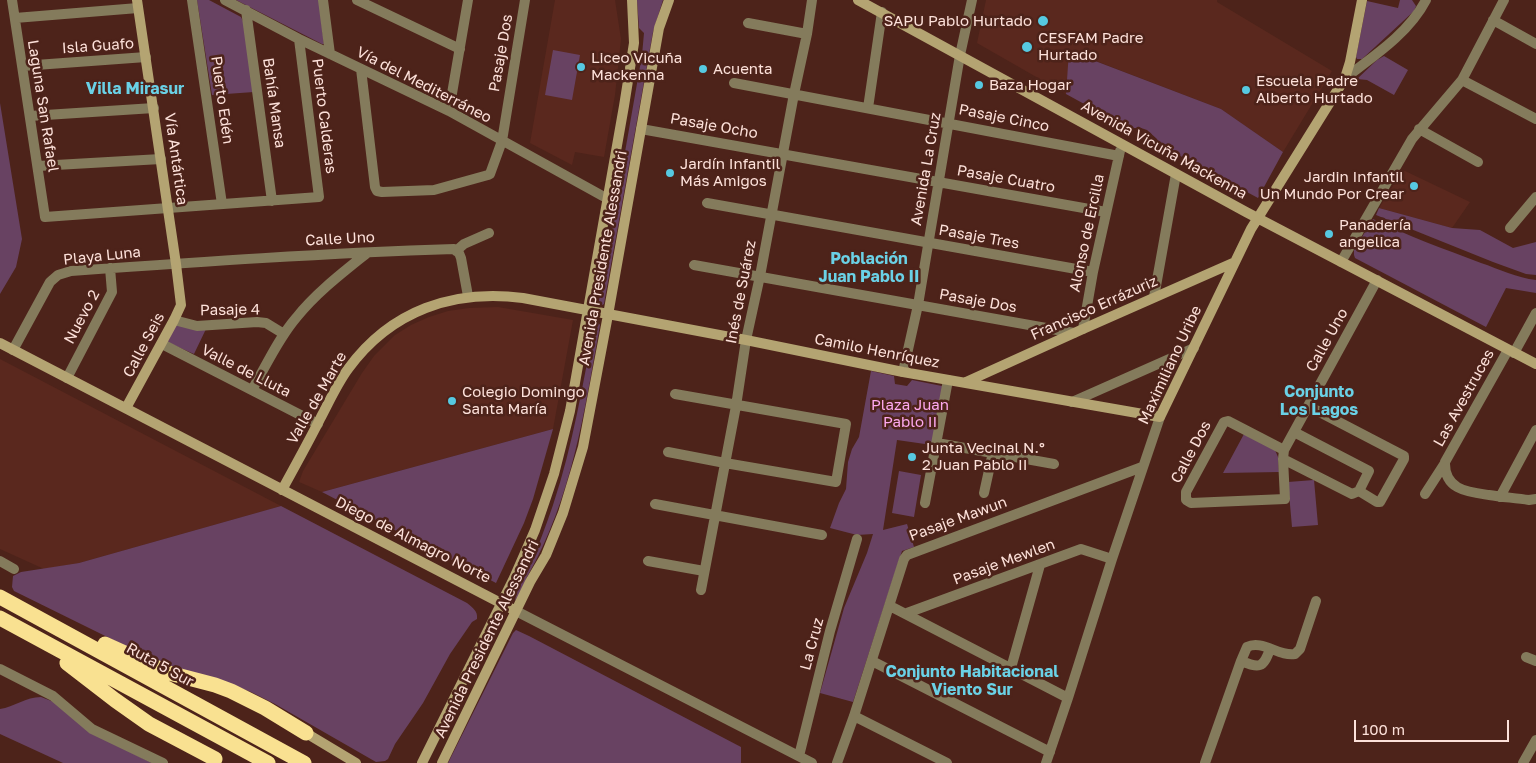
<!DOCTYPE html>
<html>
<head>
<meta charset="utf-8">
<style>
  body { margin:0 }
  #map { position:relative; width:1536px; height:763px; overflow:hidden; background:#4d231a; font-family:"Golos Text",sans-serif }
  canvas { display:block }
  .scale { position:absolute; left:1354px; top:720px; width:155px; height:22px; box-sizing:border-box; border:2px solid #fde1da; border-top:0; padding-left:6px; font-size:15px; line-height:18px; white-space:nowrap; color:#fde1da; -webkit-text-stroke:4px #4d231a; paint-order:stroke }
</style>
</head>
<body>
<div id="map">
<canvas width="1536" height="763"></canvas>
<div class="scale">100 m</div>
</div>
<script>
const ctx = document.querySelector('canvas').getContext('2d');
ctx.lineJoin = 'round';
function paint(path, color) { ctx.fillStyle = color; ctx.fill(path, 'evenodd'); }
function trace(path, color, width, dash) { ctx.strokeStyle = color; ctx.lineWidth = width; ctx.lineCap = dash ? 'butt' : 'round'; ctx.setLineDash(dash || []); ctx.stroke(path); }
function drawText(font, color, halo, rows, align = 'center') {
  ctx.font = font + ' "Golos Text",sans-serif'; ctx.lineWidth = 5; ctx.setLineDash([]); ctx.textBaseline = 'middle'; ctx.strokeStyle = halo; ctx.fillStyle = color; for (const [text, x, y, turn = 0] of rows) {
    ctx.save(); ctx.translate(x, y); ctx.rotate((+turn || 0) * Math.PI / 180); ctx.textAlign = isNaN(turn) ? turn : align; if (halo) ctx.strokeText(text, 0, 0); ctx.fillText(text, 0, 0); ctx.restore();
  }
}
const built = new Path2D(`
  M555 0H615L621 39 615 95 604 157 575 152 572 165 530 143Z
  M986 0H1217V2L1332 71 1283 152 1221 109 1070 51 1066 94 977 43Z
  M1403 170 1470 202 1452 228 1379 208Z
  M498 307 573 320 553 429 322 492 299 482 303 471 362 373 374 356 395 335 411 325 429 317 448 311 469 308Z
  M0 359 281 506 79 563 44 569 0 549Z`);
const green = new Path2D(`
  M197 0H209L241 17 244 23 254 92 212 95Z
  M236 0H319L324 44H322Z
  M637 0H663L653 32 605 298 604 304 599 307 598 306 642 55 644 33 639 28Z
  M1400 0H1412L1416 6 1414 11 1362 59H1357L1356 57 1367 1 1398 8Z
  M553 50 580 55 572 100 545 95Z
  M1069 51 1221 109 1283 152 1258 198 1160 145 1157 139 1147 130 1141 128H1128L1066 94Z
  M1384 56 1408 70 1394 95 1367 80 1357 79 1377 60Z
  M0 103 22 239 16 267 0 294Z
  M1379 208 1452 228 1480 230 1513 248 1536 242V275L1526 274 1493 262 1376 215Z
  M1373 219C1408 236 1444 249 1481 263 1499 269 1517 278 1536 280V293L1506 288 1486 327 1355 258 1354 255V250Z
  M595 321 598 322 600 325C584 414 572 498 527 577 523 585 520 594 515 601 516 590 525 577 530 566 538 546 546 526 553 505 573 445 583 383 595 321Z
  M177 325 206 329 194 354 169 343 167 341 175 326Z
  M871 371 894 376 895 384 907 386 912 380 942 386 943 389 932 445 897 440 883 530 907 524 914 547 902 551 853 702 820 693 844 608 867 553 873 534 857 535 830 528 839 503 846 489 848 462 852 449 859 437Z
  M553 429 533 499 524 523 496 583 322 492Z
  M1244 434 1275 450 1278 457 1279 472 1223 473Z
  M899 471 921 475 914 517 892 513Z
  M1314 480 1318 525 1292 527 1288 482Z
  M281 506 467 603C473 608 478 611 477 619L472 622 450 654 423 703 395 744 388 759 385 761 376 762 275 704 251 692 222 681 160 663 14 591 12 587 13 576 21 572 79 563Z
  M516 630 529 636 741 747V763H448L513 633Z
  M41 697 54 702 109 741 152 763H63L0 734V709C14 707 26 697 41 697Z`);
const street = new Path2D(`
  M12 0 45 217 319 197 299 39
  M192 0 222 204
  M225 0 299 39 449 111 608 199
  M323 0 330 54
  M357 0 460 49
  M246 10 272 201
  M15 18 138 8
  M1493 20 1536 44
  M748 23 807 34
  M22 66 146 57
  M361 69 375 187 377 191 382 192 434 190 488 175 490 174 502 141 525 0
  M1345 78C1374 56 1409 33 1426 0
  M1462 80 1536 119
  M734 83 1119 156
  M868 108 882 12
  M449 111 468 0
  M30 116 154 108
  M641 129 1106 212
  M1419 129 1478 162
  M38 166 161 159
  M707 203 1093 272
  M1510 228 1536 197
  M456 251 464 244 489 233
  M1341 262 1412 139 1462 80 1504 0
  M694 265 1074 333
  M1154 297 1176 174
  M174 320 197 326 257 322 266 323 284 334
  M1083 329 1093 272 1120 151
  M162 344 318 424
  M13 350 50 282 58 275 71 271C198 262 326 253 454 249L459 253 461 258 468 296
  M1508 350 1445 462C1444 490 1468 492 1489 495 1502 497 1515 498 1529 500L1536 499
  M1514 353 1536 313
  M903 372 918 305 960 55 972 0
  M67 378 112 292 110 268
  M252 390C266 366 278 339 296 318 316 293 342 273 367 253
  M1072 402 1194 348
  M1308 406 1404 456V459L1380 502H1377L1359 491
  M937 443 1054 464
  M1284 450 1228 421 1224 422 1186 492V500L1191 503 1285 499 1283 459 1284 450 1377 280
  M668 452 725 463 836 482 846 424 675 394
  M1283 459 1352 494 1359 491 1369 471 1294 432
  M984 493 993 452
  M1425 494 1445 463
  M1500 497 1536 430
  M925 503 948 380
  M655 504 822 535
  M0 561 14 569
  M648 561 704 571
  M701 590 736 406 746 340 760 276 794 94 807 34 812 0
  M890 606 1068 698
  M516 611 812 763
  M907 613 1081 549 1112 559
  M1526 657 1536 661
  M872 661 1050 752
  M1241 661C1259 668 1263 669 1270 649
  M1011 668 1040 565
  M0 669 53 696 92 729 163 763
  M854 716 947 763
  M799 756 830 631 857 539
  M837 763 854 716 904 559 907 555 1142 467
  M1046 763 1068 698 1112 559 1160 417
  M1205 763 1241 661 1247 647C1262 639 1279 657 1295 654L1300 649 1316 601
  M1523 763 1536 740`);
const secondary = new Path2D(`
  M858 0 1246 212 1536 364
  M0 343 516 611
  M966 382 1083 329 1235 262
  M126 408 174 320 181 305 176 264 137 0
  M282 490C295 466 308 443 320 419 329 402 337 384 348 369 391 310 454 289 523 298L746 340 903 372 1160 417 1251 229 1345 78 1350 62 1362 0
  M306 733 356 763
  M422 763 514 578 535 530 554 474 570 411 624 106 634 43 632 0
  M442 763 530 582 546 555 563 513 583 447 608 315 659 28 669 0`);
const highway = new Path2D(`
  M0 597 304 763
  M0 618 268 763
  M105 644 169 673 215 685 231 691 265 708 306 733
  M67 663 115 700 149 724 215 759`);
const markers = [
  [1043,21,6,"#56c9e1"],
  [1027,47,6,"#56c9e1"],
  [581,67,5,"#56c9e1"],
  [703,69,5,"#56c9e1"],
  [979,85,5,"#56c9e1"],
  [1246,90,5,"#56c9e1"],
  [670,173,5,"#56c9e1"],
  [1414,186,5,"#56c9e1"],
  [1329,234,5,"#56c9e1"],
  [452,401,5,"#56c9e1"],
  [912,457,5,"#56c9e1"]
];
const poiNames = [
  ["SAPU Pablo Hurtado",1032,21,"right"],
  ["CESFAM Padre",1038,38],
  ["Hurtado",1038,55],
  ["Liceo Vicuña",591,58],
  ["Mackenna",591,75],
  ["Acuenta",713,69],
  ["Escuela Padre",1256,81],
  ["Alberto Hurtado",1256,98],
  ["Baza Hogar",989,85],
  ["Jardín Infantil",680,164],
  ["Más Amigos",680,181],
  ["Jardin Infantil",1404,177,"right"],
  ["Un Mundo Por Crear",1404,194,"right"],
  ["Panadería",1339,225],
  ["angelica",1339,242],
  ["Colegio Domingo",462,392],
  ["Santa María",462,409],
  ["Junta Vecinal N.°",922,448],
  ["2 Juan Pablo II",922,465]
];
const streetNames = [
  ["Isla Guafo",98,46,-4],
  ["Pasaje Dos",501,53,-80],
  ["Vía del Mediterráneo",424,85,27],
  ["Puerto Edén",222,100,82],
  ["Bahía Mansa",274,103,82],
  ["Laguna San Rafael",43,106,81],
  ["Puerto Calderas",324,116,83],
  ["Pasaje Cinco",1004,118,11],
  ["Pasaje Ocho",714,126,10],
  ["Avenida Vicuña Mackenna",1164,150,29],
  ["Vía Antártica",176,159,82],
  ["Avenida La Cruz",926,169,-80],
  ["Pasaje Cuatro",1006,179,10],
  ["Alonso de Ercilla",1087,233,-78],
  ["Pasaje Tres",979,237,10],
  ["Calle Uno",340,239,-3],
  ["Playa Luna",102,256,-6],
  ["Avenida Presidente Alessandri",603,258,-80],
  ["Inés de Suárez",741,292,-79],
  ["Pasaje Dos",978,301,10],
  ["Francisco Errázuriz",1094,308,-24],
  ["Pasaje 4",230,310,-1],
  ["Nuevo 2",82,317,-62],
  ["Calle Uno",1327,340,-61],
  ["Calle Seis",144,345,-62],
  ["Camilo Henríquez",877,351,11],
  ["Maximiliano Uribe",1170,365,-65],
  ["Valle de Lluta",246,371,27],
  ["Valle de Marte",317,398,-60],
  ["Las Avestruces",1464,398,-61],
  ["Calle Dos",1191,452,-62],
  ["Pasaje Mawun",958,519,-20],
  ["Diego de Almagro Norte",413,540,27],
  ["Pasaje Mewlen",1004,562,-20],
  ["Avenida Presidente Alessandri",487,639,-64],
  ["La Cruz",812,644,-75],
  ["Ruta 5 Sur",160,665,29]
];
const parkNames = [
  ["Plaza Juan",910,405],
  ["Pablo II",910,422]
];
const neighbourhoodNames = [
  ["Villa Mirasur",135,89],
  ["Población",869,259],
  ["Juan Pablo II",869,277],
  ["Conjunto",1319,392],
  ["Los Lagos",1319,410],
  ["Conjunto Habitacional",972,672],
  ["Viento Sur",972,690]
];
paint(built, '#5a281e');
paint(green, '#684262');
trace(street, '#847b5c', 10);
trace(secondary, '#b4a472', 10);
trace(highway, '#f9e191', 15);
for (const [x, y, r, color] of markers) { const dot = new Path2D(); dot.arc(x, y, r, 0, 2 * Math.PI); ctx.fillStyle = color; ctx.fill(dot); trace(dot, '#4d231a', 2); }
drawText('15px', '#fde1da', '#4d231a', poiNames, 'left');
drawText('15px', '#fde1da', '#4d231a', streetNames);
drawText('15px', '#fea9ef', '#4d231a', parkNames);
drawText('bold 16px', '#6ad1e6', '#4d231a', neighbourhoodNames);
</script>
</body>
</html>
